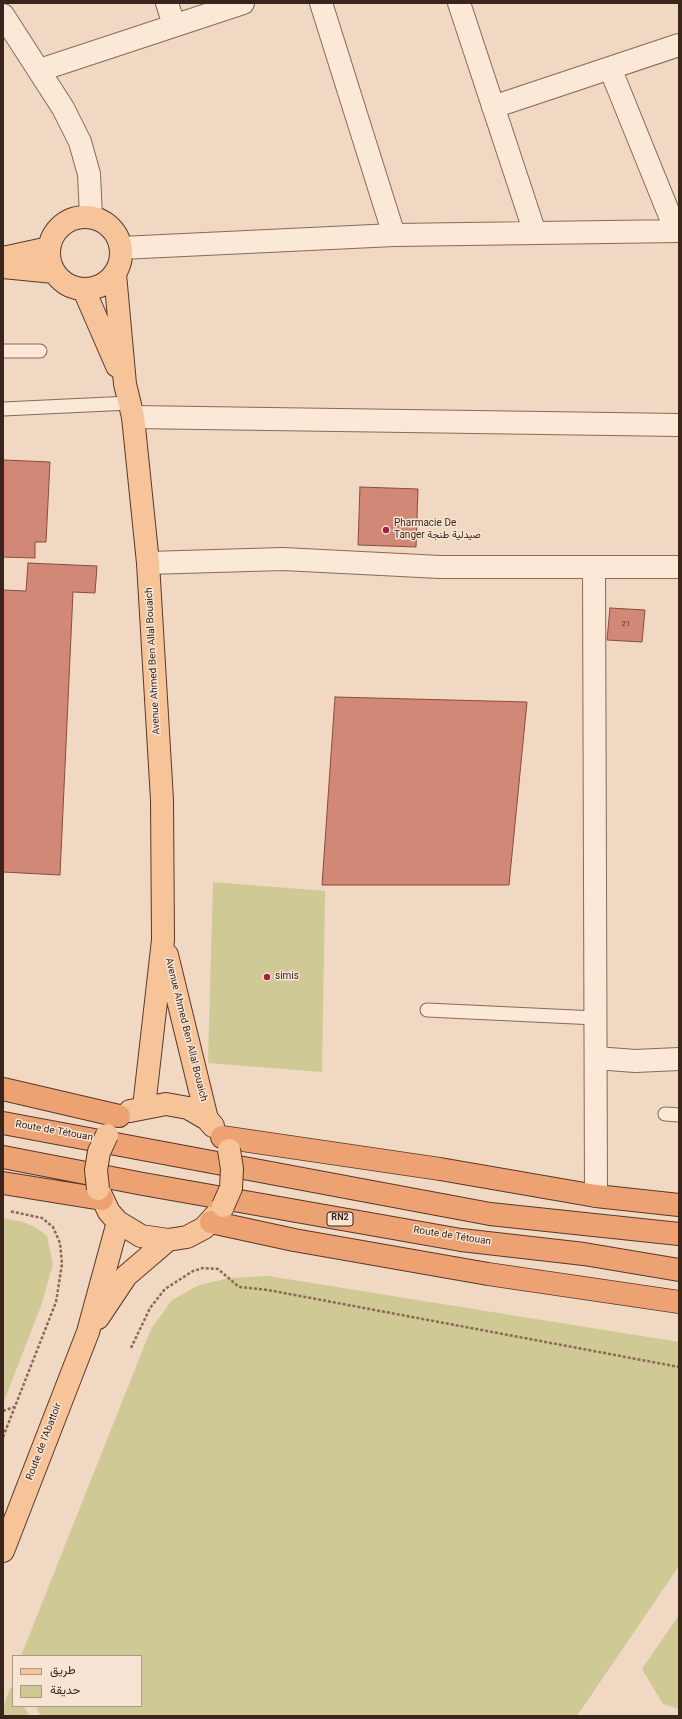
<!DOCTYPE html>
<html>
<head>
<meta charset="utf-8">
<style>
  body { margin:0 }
  #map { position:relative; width:682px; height:1719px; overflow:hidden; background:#f0d8c2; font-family:Georgia,Vazirmatn,serif }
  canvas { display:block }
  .frame { position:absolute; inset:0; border:4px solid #3a251d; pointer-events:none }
  .legend { position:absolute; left:12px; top:1655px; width:130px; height:52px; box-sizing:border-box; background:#f7e4d2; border:1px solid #ab988a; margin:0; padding:5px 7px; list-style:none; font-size:12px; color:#3a251d }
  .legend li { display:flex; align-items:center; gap:8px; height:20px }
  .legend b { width:20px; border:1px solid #ab988a }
</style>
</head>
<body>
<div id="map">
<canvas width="682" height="1719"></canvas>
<div class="frame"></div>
<ul class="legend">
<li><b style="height:5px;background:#f6c498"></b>طريق</li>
<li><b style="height:11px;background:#cfc995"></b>حديقة</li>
</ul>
</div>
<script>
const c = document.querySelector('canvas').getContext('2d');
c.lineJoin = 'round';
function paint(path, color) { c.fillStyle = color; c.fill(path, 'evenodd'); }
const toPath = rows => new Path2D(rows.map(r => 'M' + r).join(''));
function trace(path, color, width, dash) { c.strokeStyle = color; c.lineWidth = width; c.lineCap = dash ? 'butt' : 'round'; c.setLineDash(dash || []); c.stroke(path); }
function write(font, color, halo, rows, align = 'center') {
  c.font = font + ' Georgia,Vazirmatn,serif'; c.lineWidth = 3; c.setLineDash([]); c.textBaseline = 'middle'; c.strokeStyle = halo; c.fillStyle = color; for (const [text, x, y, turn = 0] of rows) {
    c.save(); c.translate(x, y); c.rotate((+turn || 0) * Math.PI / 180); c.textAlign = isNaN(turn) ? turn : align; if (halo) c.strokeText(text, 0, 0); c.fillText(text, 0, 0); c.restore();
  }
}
paint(toPath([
  [213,882,325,891,322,1072,208,1063],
  [3,1218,23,1222,37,1228,47,1236,53,1264,42,1303,3,1404],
  [268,1276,679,1342,679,1566,577,1716,41,1716,35,1706,141,1706,141,1656,21,1656,151,1329,172,1300,199,1285,230,1278],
  [679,1615,679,1709,663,1704,642,1669],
  [11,1686,13,1690,13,1706,24,1706,30,1716,3,1716,3,1707]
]), '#cfc995');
const building = toPath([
  [3,460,50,462,46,542,35,542,35,558,3,557,3,460],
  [360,487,418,489,416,547,358,545,360,487],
  [28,563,97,566,95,593,73,592,60,875,3,872,3,590,26,591,28,563],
  [610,608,645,610,642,642,607,640,610,608],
  [335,697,527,702,509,885,322,885,335,697]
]);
paint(building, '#d18876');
trace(building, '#8c4b3c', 1);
const service = toPath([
  [3,351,40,351],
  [3,409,130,403],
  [427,1010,596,1018],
  [665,1114,679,1115]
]);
const minor = toPath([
  [167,3,174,25],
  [321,3,394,235],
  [459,3,535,233],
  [3,15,63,108,80,142,89,174,91,217],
  [610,68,676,231],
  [40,70,243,3],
  [493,107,679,45],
  [121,248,394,235,679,231],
  [133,417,679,425],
  [148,563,283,559,440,567,679,567],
  [594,567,596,1196],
  [596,1058,635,1061,679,1059]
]);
const primary = toPath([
  '49 253a36 36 0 1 1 72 0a36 36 0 1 1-72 0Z',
  [3,258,49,248],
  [3,267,54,272],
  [115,274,125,384,133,417,148,563,162,800,163,940,144,1107],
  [84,290,117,366],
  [167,955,207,1119],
  [130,1111,166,1104,188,1108,207,1119,213,1126],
  [98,1189,109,1212,118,1222,141,1236,168,1240,187,1237,204,1228,223,1207],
  [98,1318,126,1276,168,1240],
  [3,1551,88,1332,118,1222]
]);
const trunk = toPath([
  [3,1089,119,1116],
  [3,1123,490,1214,679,1234],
  [222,1137,440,1169,596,1196,679,1205],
  [3,1157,143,1184,461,1240,584,1254,679,1270],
  [3,1183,102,1199],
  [211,1222,294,1240,488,1274,679,1302]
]);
trace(service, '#8b6858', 15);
trace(minor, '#8b6858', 24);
trace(primary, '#59382c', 24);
trace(trunk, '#59382c', 24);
trace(toPath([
  [131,1348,150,1308,165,1289,193,1271,203,1268,218,1269,239,1287,268,1290,679,1367],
  [3,1411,14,1407],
  [3,1437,56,1302,62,1264,60,1243,53,1227,42,1218,9,1211]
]), '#8b6858', 2.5, [3, 2]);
trace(service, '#fbe8d6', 13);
trace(minor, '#fbe8d6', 22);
trace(primary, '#f6c498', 22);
trace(trunk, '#eda273', 22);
const primaryBridge = toPath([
  [98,1189,96,1170,99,1152,107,1135],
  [223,1206,231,1188,232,1169,229,1150]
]);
trace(primaryBridge, '#59382c', 24, []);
trace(primaryBridge, '#f6c498', 22);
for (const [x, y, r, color] of [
  [386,530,4,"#9e2440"],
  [267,977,4,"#9e2440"]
]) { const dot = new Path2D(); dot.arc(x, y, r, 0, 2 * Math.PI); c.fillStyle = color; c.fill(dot); trace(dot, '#f7e4d2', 1.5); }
write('8px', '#603e33', null, [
  ["21",626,625]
]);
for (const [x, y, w] of [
  [340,1219,26]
]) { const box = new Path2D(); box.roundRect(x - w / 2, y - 7, w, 14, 3); c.fillStyle = '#f7e4d2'; c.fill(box); trace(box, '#3a251d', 1); }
write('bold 9px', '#3a251d', null, [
  ["RN2",340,1219]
]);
write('10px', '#3a251d', '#f7e4d2', [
  ["Pharmacie De",394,524],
  ["Tanger صيدلية طنجة",394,536],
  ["simis",275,977]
], 'left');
write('10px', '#3a251d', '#f7e4d2', [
  ["Avenue Ahmed Ben Allal Bouaich",154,661,-93],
  ["Avenue Ahmed Ben Allal Bouaich",185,1030,76],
  ["Route de Tétouan",54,1132,10],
  ["Route de Tétouan",452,1237,9],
  ["Route de l’Abattoir",45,1442,-69]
]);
</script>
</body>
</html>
